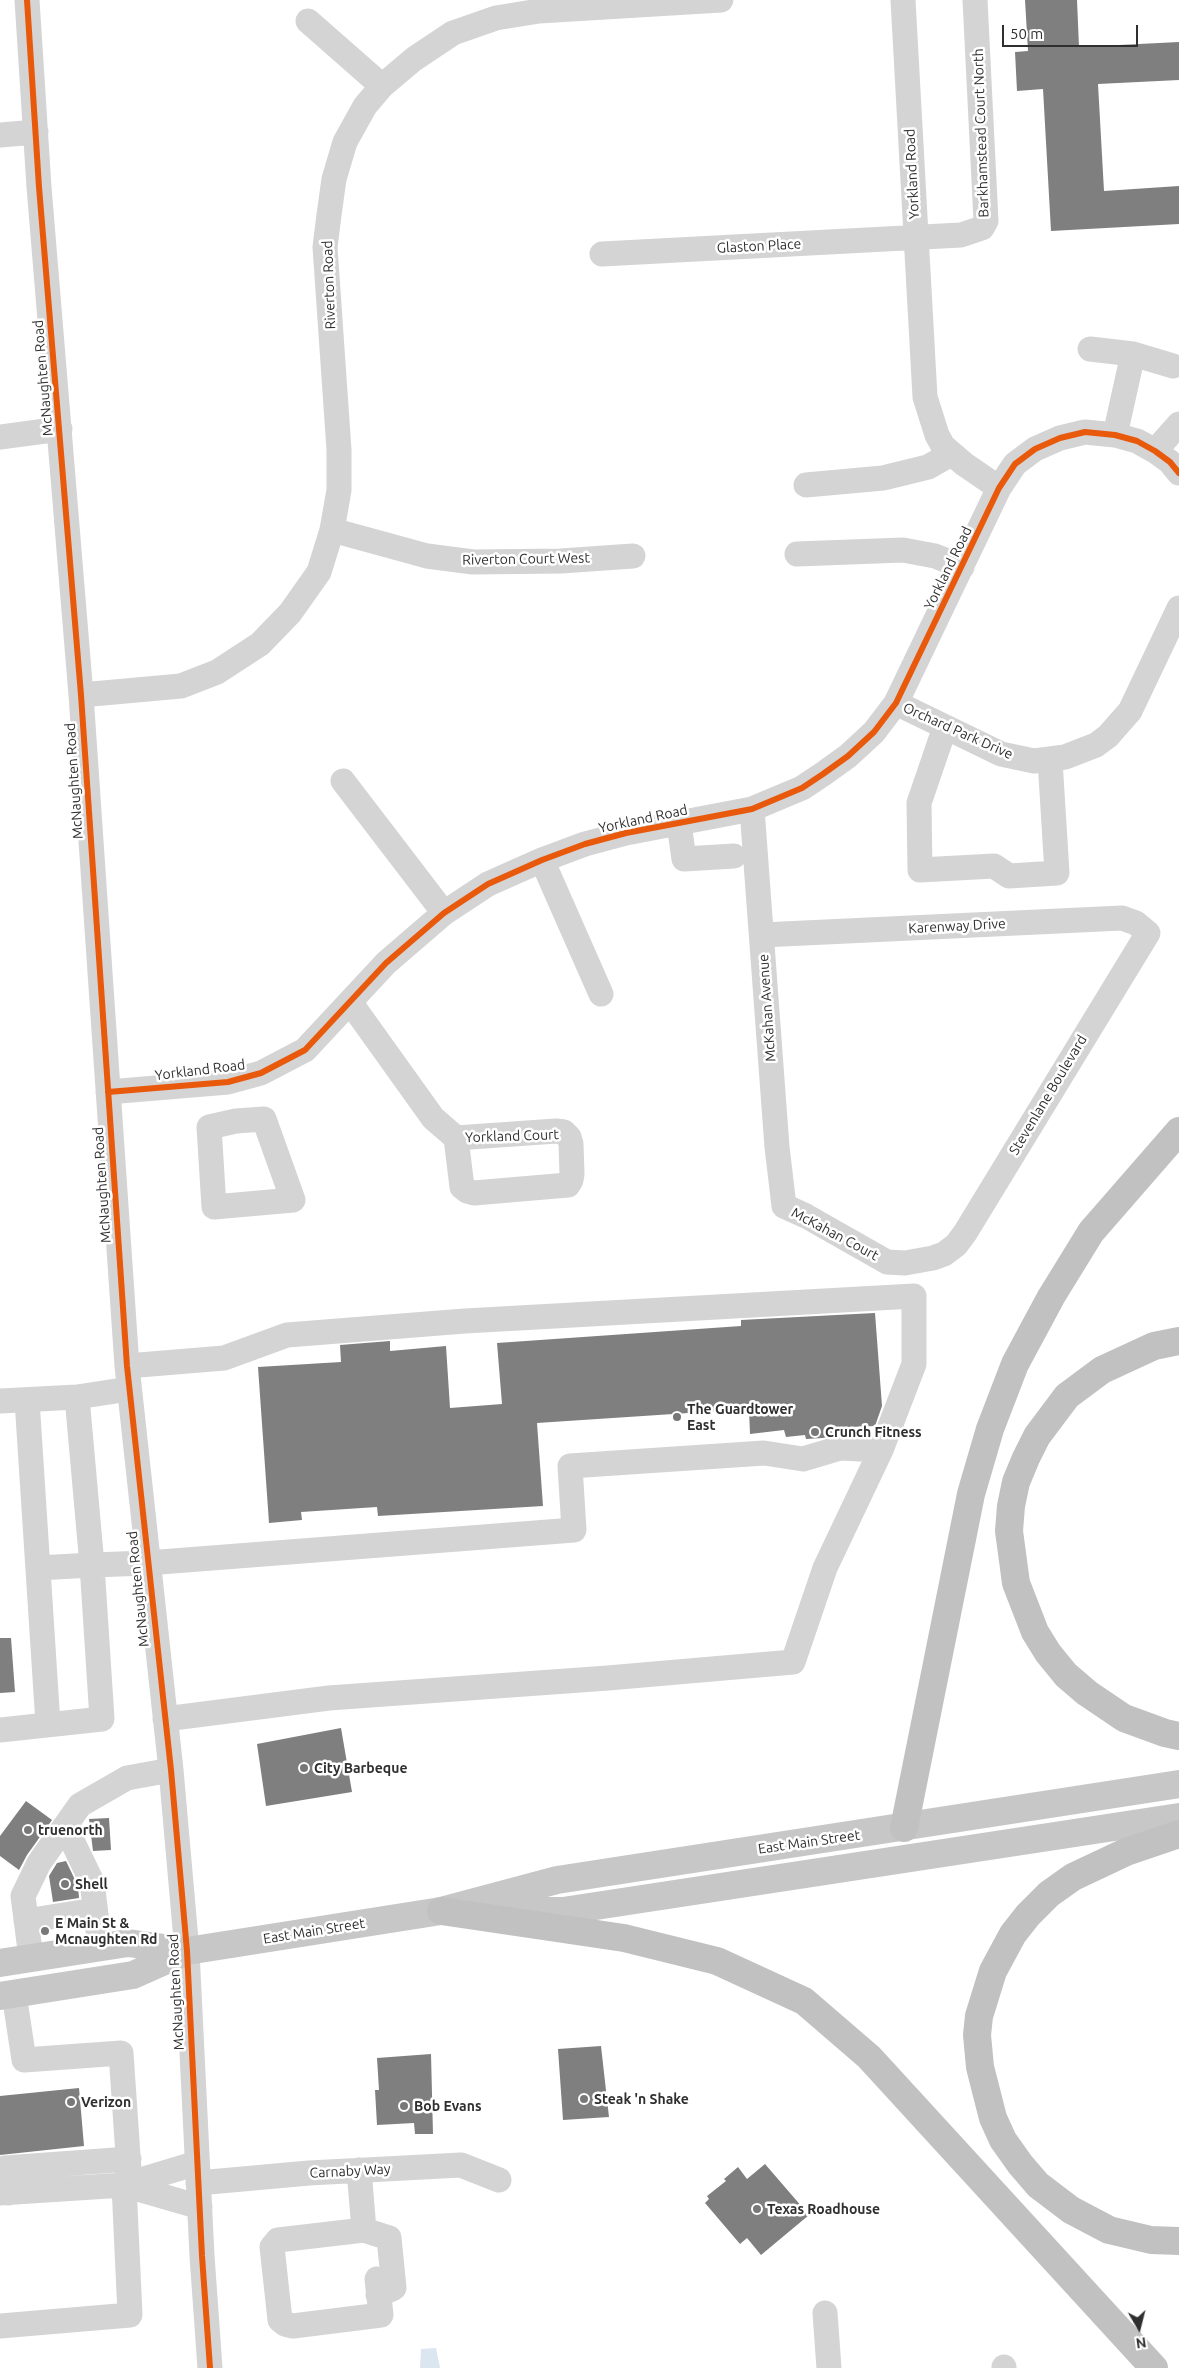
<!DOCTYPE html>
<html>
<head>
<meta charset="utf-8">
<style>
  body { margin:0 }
  #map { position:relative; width:1179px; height:2368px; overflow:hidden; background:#fff; font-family:Ubuntu,sans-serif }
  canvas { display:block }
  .north { position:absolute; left:1114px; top:2303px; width:50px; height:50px; -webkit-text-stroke:4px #fff; paint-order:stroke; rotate:172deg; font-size:14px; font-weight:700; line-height:20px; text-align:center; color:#2f2f2f }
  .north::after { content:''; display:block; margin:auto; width:18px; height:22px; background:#2f2f2f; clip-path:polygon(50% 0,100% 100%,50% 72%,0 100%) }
  .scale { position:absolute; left:1002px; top:25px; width:136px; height:22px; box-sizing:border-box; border:2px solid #2f2f2f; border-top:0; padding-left:6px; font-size:15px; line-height:18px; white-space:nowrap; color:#2f2f2f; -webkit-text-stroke:4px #fff; paint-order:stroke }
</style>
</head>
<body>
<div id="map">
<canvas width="1179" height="2368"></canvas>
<div class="north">N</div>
<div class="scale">50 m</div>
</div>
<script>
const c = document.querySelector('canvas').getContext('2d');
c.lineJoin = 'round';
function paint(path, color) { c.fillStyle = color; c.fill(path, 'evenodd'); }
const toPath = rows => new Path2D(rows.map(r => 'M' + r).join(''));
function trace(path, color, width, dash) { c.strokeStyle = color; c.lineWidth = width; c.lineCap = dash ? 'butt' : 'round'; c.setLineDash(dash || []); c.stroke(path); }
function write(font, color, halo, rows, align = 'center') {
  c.font = font + ' Ubuntu,sans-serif'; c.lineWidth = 5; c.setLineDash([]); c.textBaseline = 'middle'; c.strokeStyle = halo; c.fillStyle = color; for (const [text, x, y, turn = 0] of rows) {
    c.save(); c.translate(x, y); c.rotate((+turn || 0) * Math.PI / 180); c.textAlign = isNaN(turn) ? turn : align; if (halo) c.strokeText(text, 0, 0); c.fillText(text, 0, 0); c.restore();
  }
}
paint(toPath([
  [436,2348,440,2368,420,2368,421,2349]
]), '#dce6f0');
paint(toPath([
  [1025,0,1077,0,1079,47,1179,42,1179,80,1098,84,1104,191,1179,186,1179,224,1051,231,1043,89,1017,91,1015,52,1028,51],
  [875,1313,882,1406,875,1426,850,1427,850,1433,831,1433,832,1436,823,1438,806,1439,805,1435,786,1437,784,1430,750,1434,749,1409,537,1423,543,1506,378,1516,377,1507,301,1512,302,1520,269,1523,258,1367,341,1362,340,1345,390,1341,390,1351,446,1346,450,1408,502,1404,497,1343,741,1326,741,1320],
  [0,1638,11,1638,15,1692,0,1693],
  [341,1728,352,1792,266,1806,257,1744],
  [26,1801,52,1820,27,1855,19,1870,0,1856,0,1836],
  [109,1818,111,1850,93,1851,89,1819],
  [66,1861,78,1886,79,1898,53,1902,49,1876,57,1863],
  [601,2046,609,2117,563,2120,558,2049],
  [431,2054,433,2134,415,2134,414,2123,377,2125,375,2090,379,2090,377,2058],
  [79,2088,84,2146,0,2155,0,2096],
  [765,2164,809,2215,761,2255,747,2238,740,2244,705,2203,709,2199,707,2196,726,2181,724,2179,738,2167,747,2179]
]), '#7f7f7f');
trace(toPath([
  [27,0,39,187,81,695,127,1366,171,1770,187,1951,202,2256,210,2368],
  [903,0,925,397,937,435,943,446,964,464,999,488],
  [308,21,382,86],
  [0,135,36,132],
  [602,254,961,235,982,228,986,221,975,0],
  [1090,349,1133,354],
  [1115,435,1133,354,1173,366],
  [0,437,60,429],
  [1155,451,1179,424],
  [806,485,883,478,928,467,951,454],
  [332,530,427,556,473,562,561,561,633,556],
  [797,554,903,550,935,556,962,567],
  [81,695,181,686,217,672,260,644,290,613,319,572,332,530,339,490,339,450,325,247,329,215,334,179,345,142,365,106,382,86,414,59,453,33,496,18,539,11,721,0],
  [896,703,1001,754,1034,761,1065,757,1096,745,1108,736,1130,711,1179,608],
  [945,727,919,803,920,870,994,866,1009,876,1057,873,1050,760],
  [343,781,444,913],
  [752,809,777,1147,784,1206,806,1216,887,1262,905,1263,933,1258,944,1254,956,1245,965,1233,1148,933,1136,923,1122,918,762,935],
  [679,824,684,859,734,856],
  [542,860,601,994],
  [350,1002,433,1118,456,1138],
  [108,1092,228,1082,261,1073,305,1050,386,963,444,913,488,884,542,860,585,844,626,833,752,809,802,788,823,774,848,756,874,732,896,703,999,488,1015,464,1035,449,1060,438,1085,432,1115,435,1137,441,1155,451,1170,462,1179,473],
  [264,1119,293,1200,214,1207,209,1127,236,1121,264,1119],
  [556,1131,564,1132,569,1137,571,1144,572,1174,571,1180,568,1185,474,1193,467,1191,462,1187,456,1138,556,1131],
  [127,1366,224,1358,287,1335,465,1321,914,1296,914,1364,881,1450,825,1568,793,1662,608,1678,329,1698,165,1719],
  [77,1397,92,1565,147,1563,574,1530,570,1466,764,1453,803,1459,840,1448,881,1450],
  [27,1400,48,1724],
  [0,1401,77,1397,129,1389],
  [0,1730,102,1719,92,1565,38,1568],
  [65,1826,92,1882,100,1947],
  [26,1921,95,1910],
  [31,1958,23,1896,39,1863,80,1805,127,1778,171,1770],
  [197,2163,124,2185,200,2207],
  [359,2170,364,2230,278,2240,272,2247,280,2320,285,2324,293,2326,381,2315,377,2279],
  [198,2183,309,2173,461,2165,499,2180],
  [0,2193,124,2185],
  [8,2193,5,2168,129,2159],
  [364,2230,389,2238,394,2288,378,2295],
  [825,2313,829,2368],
  [0,2326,130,2315,124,2185,129,2170,121,2053,24,2060,14,1994],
  [1004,2367,1004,2368]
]), '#d4d4d4', 25);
trace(toPath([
  [500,1911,563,1911,1179,1817],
  [0,1963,128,1943,187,1951],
  [0,1996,133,1975,187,1951,441,1911,557,1880,1179,1784]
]), '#c7c7c7', 28);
trace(toPath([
  [1179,1341,1154,1346,1102,1370,1067,1396,1037,1436,1026,1458,1016,1482,1011,1506,1009,1531,1016,1583,1035,1632,1048,1653,1066,1675,1087,1693,1124,1718,1165,1733,1179,1736],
  [904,1828,971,1494,990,1429,1015,1364,1051,1297,1091,1232,1179,1131],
  [1179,1834,1126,1852,1073,1877,1049,1894,1028,1915,1013,1934,993,1971,979,2016,977,2035,980,2067,993,2118,1003,2140,1020,2164,1038,2185,1071,2210,1109,2230,1151,2240,1179,2241],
  [441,1911,624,1938,717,1961,804,2001,869,2057,1154,2368]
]), '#c1c1c1', 28);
trace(toPath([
  [27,0,39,187,81,695,127,1366,171,1770,187,1951,202,2256,210,2368],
  [108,1092,228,1082,261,1073,305,1050,386,963,444,913,488,884,542,860,585,844,626,833,752,809,802,788,823,774,848,756,874,732,896,703,999,488,1015,464,1035,449,1060,438,1085,432,1115,435,1137,441,1155,451,1170,462,1179,473]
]), '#e8590c', 6);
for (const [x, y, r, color] of [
  [677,1417,5,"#787878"],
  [815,1432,5,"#787878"],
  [304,1768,5,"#787878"],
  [28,1830,5,"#787878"],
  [65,1884,5,"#787878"],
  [45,1931,5,"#787878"],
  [584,2099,5,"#787878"],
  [71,2102,5,"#787878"],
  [404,2106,5,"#787878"],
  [757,2209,5,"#787878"]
]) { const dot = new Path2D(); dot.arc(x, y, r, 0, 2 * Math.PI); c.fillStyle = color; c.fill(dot); trace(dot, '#fff', 2); }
write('14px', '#2f2f2f', '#fff', [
  ["Barkhamstead Court North",981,133,-92],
  ["Yorkland Road",912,174,-93],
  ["Glaston Place",759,246,-3],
  ["Riverton Road",329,285,-92],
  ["McNaughten Road",43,378,-95],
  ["Riverton Court West",526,559,-1],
  ["Yorkland Road",948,568,-64],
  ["Orchard Park Drive",958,731,24],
  ["McNaughten Road",74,781,-94],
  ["Yorkland Road",643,819,-12],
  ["Karenway Drive",957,926,-3],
  ["McKahan Avenue",767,1008,-94],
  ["Yorkland Road",200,1070,-7],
  ["Stevenlane Boulevard",1048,1095,-59],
  ["Yorkland Court",512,1136,-2],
  ["McNaughten Road",102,1185,-94],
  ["McKahan Court",835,1234,28],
  ["McNaughten Road",138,1589,-96],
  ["East Main Street",809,1842,-8],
  ["East Main Street",314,1931,-9],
  ["McNaughten Road",176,1992,-93],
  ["Carnaby Way",350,2171,-3]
]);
write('bold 14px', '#2f2f2f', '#fff', [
  ["The Guardtower",687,1409],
  ["East",687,1425],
  ["Crunch Fitness",825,1432],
  ["City Barbeque",314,1768],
  ["truenorth",38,1830],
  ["Shell",75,1884],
  ["E Main St &",55,1923],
  ["Mcnaughten Rd",55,1939],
  ["Steak 'n Shake",594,2099],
  ["Verizon",81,2102],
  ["Bob Evans",414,2106],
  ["Texas Roadhouse",767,2209]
], 'left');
</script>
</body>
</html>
